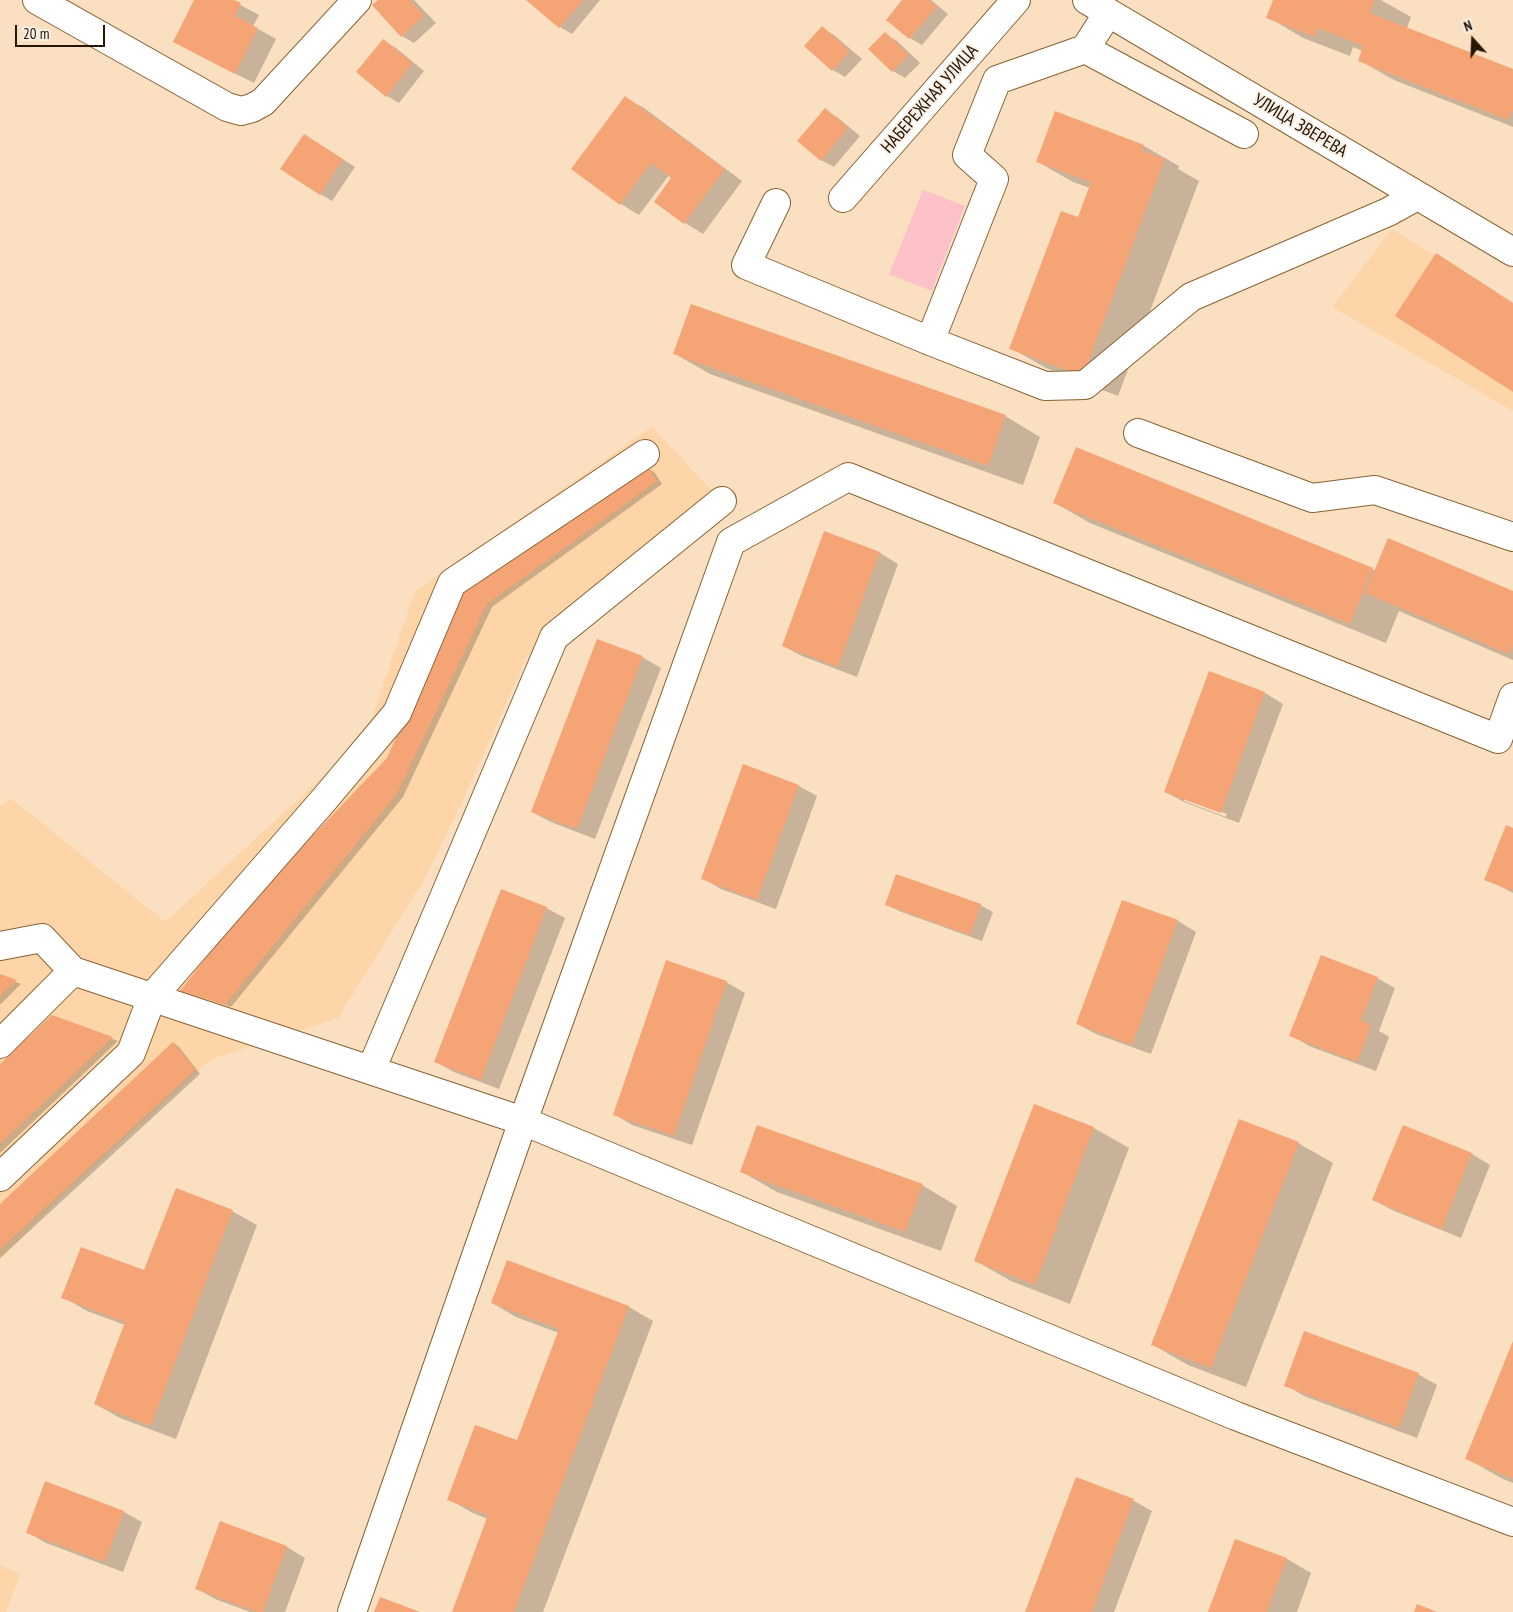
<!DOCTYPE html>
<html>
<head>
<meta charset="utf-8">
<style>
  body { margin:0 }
  #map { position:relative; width:1513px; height:1612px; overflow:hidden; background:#fadfc1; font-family:"PT Sans Narrow",sans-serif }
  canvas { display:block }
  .north { position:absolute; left:1448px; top:15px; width:50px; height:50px; -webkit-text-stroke:4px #f9efe6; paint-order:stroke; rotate:340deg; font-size:14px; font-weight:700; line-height:20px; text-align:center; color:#251503 }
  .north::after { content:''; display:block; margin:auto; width:18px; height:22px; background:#251503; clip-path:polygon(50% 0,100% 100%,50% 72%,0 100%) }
  .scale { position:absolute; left:15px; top:25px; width:90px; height:22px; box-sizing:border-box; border:2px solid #251503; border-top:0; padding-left:6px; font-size:15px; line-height:18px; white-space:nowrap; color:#251503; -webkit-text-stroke:4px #f9efe6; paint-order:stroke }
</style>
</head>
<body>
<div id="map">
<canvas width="1513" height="1612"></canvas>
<div class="north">N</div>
<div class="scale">20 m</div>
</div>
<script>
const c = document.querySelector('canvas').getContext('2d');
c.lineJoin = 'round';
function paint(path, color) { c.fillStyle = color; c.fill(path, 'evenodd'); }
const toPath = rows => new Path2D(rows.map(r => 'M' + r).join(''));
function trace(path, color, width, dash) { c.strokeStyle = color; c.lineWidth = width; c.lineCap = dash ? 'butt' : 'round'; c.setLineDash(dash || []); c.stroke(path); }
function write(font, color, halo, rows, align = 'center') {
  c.font = font + ' "PT Sans Narrow",sans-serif'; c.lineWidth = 4; c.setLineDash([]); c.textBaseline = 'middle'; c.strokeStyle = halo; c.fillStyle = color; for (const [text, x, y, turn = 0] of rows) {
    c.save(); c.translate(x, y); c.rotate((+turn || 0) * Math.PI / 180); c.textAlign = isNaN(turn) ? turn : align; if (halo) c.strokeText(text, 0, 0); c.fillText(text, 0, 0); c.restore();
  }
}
paint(toPath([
  [1392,229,1513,304,1513,411,1332,307],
  [652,427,722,501,527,657,462,802,425,878,338,1018,212,1059,54,1204,0,1260,0,806,11,798,165,922,365,738,415,591],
  [0,1565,20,1574,6,1612,0,1612]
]), '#fed5a8');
paint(toPath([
  [923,190,965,206,932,291,889,274]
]), '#fdc1c9');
paint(toPath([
  [196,0,231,0,259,15,253,26,276,39,254,83,193,52],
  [380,0,414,0,436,23,414,43,402,36],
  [528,0,600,0,572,34,560,27],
  [904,0,931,0,948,14,922,45,910,38,887,20],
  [1275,0,1381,0,1411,17,1407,28,1513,70,1513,127,1394,80,1359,60,1363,51,1353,47,1350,56,1303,38,1268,17],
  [822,28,834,35,862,59,845,77,833,70,806,46],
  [885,34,897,41,920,63,905,78,893,71],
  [384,41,396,48,424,71,399,103,387,96],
  [625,98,644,108,742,181,703,234,685,223,656,202,673,178,669,175,639,215,621,204,573,168],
  [825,110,837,117,860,136,834,167,821,160],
  [1056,113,1144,146,1179,166,1178,169,1199,181,1118,396,1046,368,1011,348,1079,219,1090,188,1073,182,1038,162],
  [316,142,355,167,332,201,320,194],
  [1437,255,1513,303,1513,391],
  [675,354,1005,416,1040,437,1023,485,710,374],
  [1077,449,1376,571,1513,593,1513,660,1399,611,1386,643,1090,523,1055,503],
  [649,469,655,473,662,484,492,607,403,797,231,1007,182,990,388,758,462,593],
  [825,533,880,553,898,564,857,677,802,656,783,646],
  [598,640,642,657,661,668,595,839,551,822,532,812],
  [1210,673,1265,693,1283,704,1239,823,1184,802,1166,792],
  [1184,798,1227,814,1226,817,1184,801],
  [744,766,799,786,817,796,776,909,721,889,702,878],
  [1513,829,1513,893,1486,879],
  [1123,901,1178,921,1196,932,1151,1054,1096,1034,1078,1024],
  [887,904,980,905,993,912,982,941,899,911],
  [546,908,565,918,499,1089,454,1072,436,1062],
  [0,976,21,984,0,1005],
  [1377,978,1395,988,1379,1031,1389,1037,1376,1071,1309,1046,1291,1035],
  [726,982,745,993,692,1145,632,1125,614,1114],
  [52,1016,118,1041,0,1153,0,1065],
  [174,1043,179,1047,200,1074,0,1258,0,1206],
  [1034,1106,1094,1128,1129,1148,1070,1304,1011,1281,976,1261],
  [1403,1127,1472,1154,1490,1165,1461,1238,1392,1210,1374,1200],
  [1298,1143,1333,1163,1246,1387,1188,1365,1153,1345],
  [742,1172,922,1185,957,1206,941,1251,777,1192],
  [232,1211,257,1225,176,1439,120,1418,95,1404,125,1325,87,1311,63,1297,145,1272],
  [507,1262,629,1307,653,1321,543,1612,453,1612,488,1519,473,1513,448,1499,517,1442,559,1333,516,1317,492,1303],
  [1513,1344,1513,1483,1501,1478,1466,1458],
  [1418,1374,1437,1385,1417,1438,1304,1396,1286,1385],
  [1077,1479,1134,1501,1152,1511,1114,1612,1026,1612],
  [124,1512,142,1522,123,1572,46,1543,27,1532],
  [221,1523,287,1547,305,1558,285,1612,250,1612,215,1599,196,1588],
  [1236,1540,1287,1559,1311,1573,1297,1612,1209,1612]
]), '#0003');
paint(toPath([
  [194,0,234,0,241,3,235,16,258,28,235,74,173,42],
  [378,0,410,0,424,16,401,37,372,5],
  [526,0,583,0,559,28],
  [902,0,929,0,937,7,909,39,886,20],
  [1273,0,1375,0,1370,13,1513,69,1513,109,1508,120,1358,61,1363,46,1318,28,1315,37,1266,18],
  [822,26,850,51,832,71,804,46],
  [885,32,909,55,892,72,868,49],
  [383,39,413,63,386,97,356,72],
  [625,96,725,169,684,224,654,202,671,178,651,163,620,205,571,169],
  [825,108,848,128,821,161,797,141],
  [1055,111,1144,145,1142,151,1165,159,1083,376,1009,349,1061,211,1078,217,1091,182,1036,162],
  [304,134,343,159,320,195,280,169],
  [1436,253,1513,303,1513,392,1395,316],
  [691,304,1006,415,988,466,673,354],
  [1076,447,1373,568,1350,624,1053,503],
  [649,468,657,481,487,604,397,794,225,1005,180,991,251,900,387,758,461,592],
  [824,531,880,552,838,667,782,646],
  [1388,538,1513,591,1513,646,1509,654,1365,593],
  [597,639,643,656,577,829,531,812],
  [1209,671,1265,692,1221,813,1164,792],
  [743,764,799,785,757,900,701,879],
  [1506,825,1513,828,1513,891,1484,880],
  [896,874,981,904,970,935,885,905],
  [501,889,547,907,481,1080,434,1062],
  [1122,900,1178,920,1132,1045,1076,1024],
  [1321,955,1378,977,1361,1020,1371,1025,1357,1062,1289,1036],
  [666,960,727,981,674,1136,613,1115],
  [0,974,17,980,0,996],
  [52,1015,113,1037,0,1144,0,1064],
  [173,1042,195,1070,0,1249,0,1204],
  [1034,1104,1094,1127,1035,1285,974,1261],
  [1239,1119,1299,1142,1211,1368,1151,1345],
  [757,1125,923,1184,905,1232,740,1172],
  [1403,1125,1472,1153,1442,1229,1372,1200],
  [176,1188,233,1210,151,1426,94,1404,125,1322,61,1298,81,1247,144,1270],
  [507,1260,629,1306,514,1612,452,1612,488,1515,447,1500,475,1425,517,1440,559,1329,491,1303],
  [1304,1331,1419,1373,1399,1428,1284,1386],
  [1513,1341,1513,1479,1465,1459],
  [1076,1477,1134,1499,1092,1612,1025,1612],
  [45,1481,124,1511,105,1562,26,1533],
  [220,1521,287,1546,263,1612,257,1612,195,1589],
  [1235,1539,1287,1558,1267,1612,1208,1612],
  [380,1597,420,1612,374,1612],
  [1417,1604,1437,1612,1414,1612]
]), '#f5a476');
const minor = toPath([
  [37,0,227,107,241,111,252,108,263,102,357,0],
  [1087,0,1513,252],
  [1085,49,1244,134],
  [843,198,1016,0],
  [776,203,746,265,930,341,1045,386,1085,385,1191,297,1388,212,1417,196],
  [930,341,994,179,967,155,997,80,1085,49,1108,13],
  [1138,433,1312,498,1375,490,1513,537],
  [0,946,42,938,73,971],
  [0,1044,73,971,523,1121,1236,1416,1513,1522],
  [371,1070,554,637,722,501],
  [0,1177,131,1053,152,997,322,802,397,713,452,583,645,454],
  [352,1612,523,1121,731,542,848,477,1498,739,1513,697]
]);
trace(minor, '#8a6232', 30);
trace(minor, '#fff', 28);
write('18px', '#251503', '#f9efe6', [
  ["НАБЕРЕЖНАЯ УЛИЦА",930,99,-49],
  ["УЛИЦА ЗВЕРЕВА",1300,126,31]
]);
</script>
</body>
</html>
